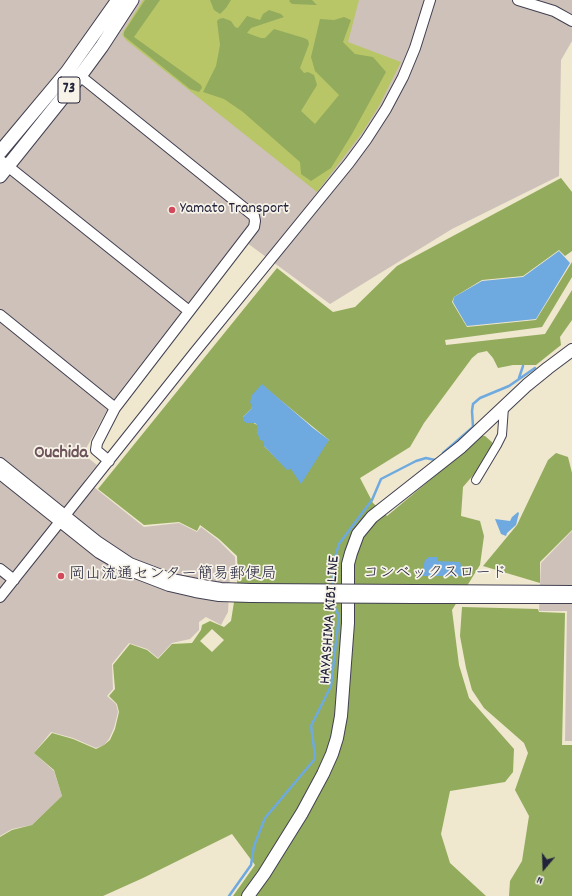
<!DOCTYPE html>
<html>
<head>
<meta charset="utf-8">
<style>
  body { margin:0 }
  #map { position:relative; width:572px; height:896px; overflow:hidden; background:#efe7ce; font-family:Dekko,sans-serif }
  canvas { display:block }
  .north { position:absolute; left:524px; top:848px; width:40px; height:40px; -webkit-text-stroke:3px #f7f3e8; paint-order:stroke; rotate:199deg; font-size:11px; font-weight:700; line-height:16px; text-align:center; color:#22223b }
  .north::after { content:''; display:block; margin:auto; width:14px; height:18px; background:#22223b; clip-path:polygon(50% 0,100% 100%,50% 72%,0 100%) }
</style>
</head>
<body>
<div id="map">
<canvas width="572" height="896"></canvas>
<div class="north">N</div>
</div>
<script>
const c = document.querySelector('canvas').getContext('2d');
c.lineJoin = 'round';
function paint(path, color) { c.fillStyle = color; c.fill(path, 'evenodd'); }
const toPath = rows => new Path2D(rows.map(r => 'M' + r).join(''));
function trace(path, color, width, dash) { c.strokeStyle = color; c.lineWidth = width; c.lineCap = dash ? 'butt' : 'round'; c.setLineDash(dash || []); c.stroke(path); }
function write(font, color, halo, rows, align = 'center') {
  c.font = font + ' Dekko,"Klee One",sans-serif'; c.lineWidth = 3.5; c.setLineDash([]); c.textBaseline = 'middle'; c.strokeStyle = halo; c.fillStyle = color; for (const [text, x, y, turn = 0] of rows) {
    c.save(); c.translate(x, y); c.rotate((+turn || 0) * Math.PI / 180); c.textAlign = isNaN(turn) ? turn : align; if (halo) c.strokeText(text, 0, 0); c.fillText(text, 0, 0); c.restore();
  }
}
paint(toPath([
  [0,0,572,0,572,41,561,60,559,176,452,229,330,304,239,237,117,395,106,412,83,454,97,465,85,480,144,527,179,523,197,532,201,527,218,540,235,557,236,574,230,574,228,612,221,625,206,617,199,622,199,630,190,639,172,643,158,658,147,649,129,643,112,664,113,689,107,696,116,704,118,712,114,728,109,739,104,745,96,748,73,738,51,732,34,753,54,771,62,796,32,825,12,829,0,836],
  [572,531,572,741,565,741,567,611,539,611,541,563]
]), '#cec1ba');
paint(toPath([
  [143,0,359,0,348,42,401,62,379,106,362,133,317,192,126,40,122,35,123,32]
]), '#b9c668');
paint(toPath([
  [145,0,160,0,134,37,201,85,202,88,199,92,190,89,124,36,124,32],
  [210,0,231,0,226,8,220,14,214,10],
  [290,0,312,0,317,5,292,4,289,1],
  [269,10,281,14,284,17,251,28,247,33,261,38,265,38,274,29,304,38,308,40,309,44,300,68,304,73,308,72,314,75,317,85,301,111,315,124,339,95,315,71,311,57,320,19,334,20,344,17,351,20,343,42,355,54,373,57,386,72,352,134,331,168,311,181,301,174,300,162,243,112,224,99,203,92,216,66,220,45,217,21,219,19,223,18,231,21,235,27,238,28,247,16,260,20,263,14],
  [561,178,572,192,572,251,565,256,559,250,523,276,482,280,454,297,452,302,467,327,536,320,572,262,572,277,542,327,445,340,446,345,545,334,572,290,572,320,560,337,561,345,536,365,513,365,498,368,493,358,487,351,478,353,472,358,424,423,410,447,360,478,373,503,387,516,473,444,481,436,485,436,493,443,493,446,481,466,463,487,461,516,480,521,484,536,480,565,452,610,459,665,469,698,514,749,513,772,505,782,450,791,441,834,450,863,486,896,233,896,255,865,232,834,143,878,103,896,0,896,0,837,12,830,32,825,62,796,54,770,34,753,52,733,73,739,96,749,104,745,110,740,115,729,119,712,117,704,109,696,115,689,113,665,130,644,147,650,158,659,172,644,192,643,201,630,202,625,210,621,224,627,231,621,238,577,237,556,219,539,200,525,197,531,179,522,144,525,98,489,277,268,333,312,355,307,397,266],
  [262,385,329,440,287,469,264,446,264,441,257,432,257,425,243,417,251,409],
  [212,629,224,640,212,652,200,641],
  [556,453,568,457,572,473,572,530,540,562,540,583,483,566,517,525,548,460],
  [462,607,538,609,539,612,565,613,562,745,572,745,572,896,509,896,510,881,522,861,529,816,515,790,528,753,524,743,484,708,472,690,466,668,460,636]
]), '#92ab5c');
paint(toPath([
  [559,251,570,263,536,319,467,326,453,302,454,297,482,281,523,277],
  [262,384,313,428,329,440,301,484,291,469,287,470,264,446,264,441,260,440,257,432,257,425,255,423,246,423,243,420,243,417,251,409,252,406,250,402,252,395],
  [518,512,519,513,516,525,507,533,506,536,501,534,495,519,510,521,512,517],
  [429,557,437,557,437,561,460,562,464,576,421,576,425,560]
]), '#6eaae0');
trace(toPath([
  [519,378,523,366],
  [443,453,473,427,472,411,473,404,480,398,509,386,535,368],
  [333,587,332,579,333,564,339,544,372,500,381,479,416,461,426,458,435,460,437,459],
  [229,896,251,865,254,846,265,818,314,760,315,755,311,726,331,686,339,616,335,608,334,600]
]), '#6eaae0', 2.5);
const minor = toPath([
  [476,480,497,445,502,435,504,407]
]);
const tertiary = toPath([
  [518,0,554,11,572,21],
  [80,76,254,216,255,221,254,227,115,408,97,443,96,450,109,461],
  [0,160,189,311],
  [0,315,115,408],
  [0,463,97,541,130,563,172,579,197,584,221,588,251,589],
  [0,474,99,553,130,571,169,586,195,592,219,596,251,597],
  [0,569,14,580],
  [415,590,572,591],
  [0,597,195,352,349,163,366,140,386,109,403,77,415,48,430,0],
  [415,598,572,598]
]);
const secondary = toPath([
  [248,896,264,874,302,813,323,774,332,754,337,738,341,716,348,623,348,564,351,553,358,534,372,517,461,447,527,385,548,368,572,350]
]);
const primary = toPath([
  [0,152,67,72,118,0],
  [0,176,80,76,102,46,132,0]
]);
trace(minor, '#414051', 10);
trace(tertiary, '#414051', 12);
trace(secondary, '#414051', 14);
trace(primary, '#414051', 15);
trace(minor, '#fff', 8);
trace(tertiary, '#fff', 10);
trace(secondary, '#fff', 12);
trace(primary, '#fff', 13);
const tertiaryBridge = toPath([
  [251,589,415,590],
  [251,597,415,598]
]);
trace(tertiaryBridge, '#414051', 12, []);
trace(tertiaryBridge, '#fff', 10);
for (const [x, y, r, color] of [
  [172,210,4,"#d1495b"],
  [61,576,4,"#d1495b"]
]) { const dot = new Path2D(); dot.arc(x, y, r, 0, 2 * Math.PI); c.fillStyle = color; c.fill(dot); trace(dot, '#f7f3e8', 1.5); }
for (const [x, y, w] of [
  [69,90,22]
]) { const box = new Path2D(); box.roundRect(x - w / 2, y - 13, w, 26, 3); c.fillStyle = '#f7f3e8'; c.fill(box); trace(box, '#22223b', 1); }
write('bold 15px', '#22223b', null, [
  ["73",69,90]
]);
write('16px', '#22223b', '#f7f3e8', [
  ["Yamato Transport",180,210],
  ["岡山流通センター簡易郵便局",69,576]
], 'left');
write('16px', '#22223b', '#f7f3e8', [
  ["コンベックスロード",435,575],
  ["HAYASHIMA KIBI LINE",331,620,-86]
]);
write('bold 18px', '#6d535a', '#f7f3e8', [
  ["Ouchida",61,455]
]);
</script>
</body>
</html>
